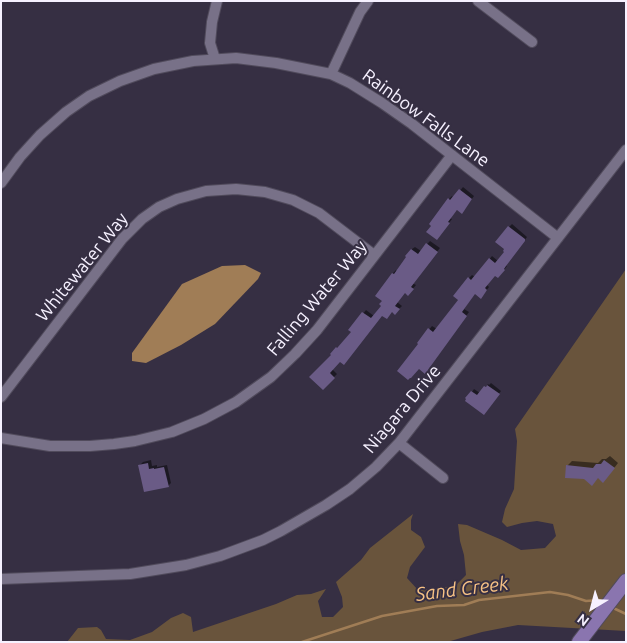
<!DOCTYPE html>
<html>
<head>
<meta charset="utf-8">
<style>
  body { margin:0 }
  #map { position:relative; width:627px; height:643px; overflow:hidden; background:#362f43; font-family:Ubuntu,sans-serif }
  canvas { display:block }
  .frame { position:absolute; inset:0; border:2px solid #f6f1ff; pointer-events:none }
  .north { position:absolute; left:567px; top:583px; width:50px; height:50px; -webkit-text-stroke:4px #362f43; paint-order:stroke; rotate:217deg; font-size:14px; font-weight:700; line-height:20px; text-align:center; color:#f6f1ff }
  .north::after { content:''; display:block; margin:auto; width:18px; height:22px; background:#f6f1ff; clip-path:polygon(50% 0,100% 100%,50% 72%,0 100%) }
</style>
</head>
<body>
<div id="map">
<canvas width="627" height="643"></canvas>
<div class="frame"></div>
<div class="north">N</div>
</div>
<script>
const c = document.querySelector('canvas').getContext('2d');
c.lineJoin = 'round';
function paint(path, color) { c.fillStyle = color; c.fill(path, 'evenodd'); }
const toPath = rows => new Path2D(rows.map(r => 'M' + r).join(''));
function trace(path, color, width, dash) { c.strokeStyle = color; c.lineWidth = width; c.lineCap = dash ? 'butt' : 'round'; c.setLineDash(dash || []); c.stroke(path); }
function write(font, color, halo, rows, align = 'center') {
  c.font = font + ' Ubuntu,sans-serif'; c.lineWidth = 4; c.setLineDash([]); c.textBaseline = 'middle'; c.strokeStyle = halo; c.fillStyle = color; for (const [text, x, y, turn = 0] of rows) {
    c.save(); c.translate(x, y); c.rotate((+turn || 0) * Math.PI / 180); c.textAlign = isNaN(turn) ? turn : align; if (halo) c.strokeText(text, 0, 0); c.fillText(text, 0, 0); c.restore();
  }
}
paint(toPath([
  [626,269,626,631,518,625,482,632,447,642,67,642,78,628,97,627,101,630,106,639,130,640,152,632,171,618,183,613,191,617,193,632,276,604,297,595,311,594,326,589,318,601,322,617,333,617,343,607,342,597,336,582,361,560,370,548,413,514,411,520,411,530,421,537,425,547,410,567,407,578,418,590,455,586,466,575,464,555,460,541,458,524,467,525,502,540,521,550,545,548,556,536,553,524,537,521,522,523,507,527,502,522,505,509,514,489,517,441,515,429]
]), '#69543c');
paint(toPath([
  [245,265,261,273,258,279,215,324,181,345,146,363,132,361,132,353,182,284,222,266]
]), '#a07d56');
paint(toPath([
  [463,187,474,196,465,209,458,209,450,218,452,219,440,235,449,199,452,196,454,198],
  [512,224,527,237,508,262,506,266,507,266,501,274,495,275,487,285,489,287,483,295,475,293,464,309,469,312,428,369,419,367,418,343,432,326,437,329,459,299,469,278,472,275,475,277,492,256,498,261,506,252,509,227],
  [430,241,440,248,412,283,416,285,411,291,405,292,397,302,402,306,398,310,383,314,332,369,337,374,323,388,333,354,337,348,352,332,350,330,366,310,374,316,382,306,383,301,377,296,393,273,396,270,397,271,412,249,415,247,421,251],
  [491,383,501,391,487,410,472,392,474,389,480,393,488,384,489,385],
  [610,456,618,463,608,476,598,477,567,466,572,461,598,463,602,459,606,459],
  [151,460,152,466,157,465,157,467,167,465,171,483,168,486,140,465,143,462]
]), '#0007');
trace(toPath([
  [611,607,626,614],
  [302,642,382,616,437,606,464,605,479,600,550,592,568,595,586,601,599,600,604,603]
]), '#a07d56', 2.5);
paint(toPath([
  [459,189,472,199,462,214,457,210,448,222,450,223,437,240,426,232,431,226,429,224,448,198,450,200],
  [508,226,525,239,525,241,506,266,504,269,505,270,498,278,495,276,485,288,487,290,481,299,475,294,462,312,467,316,425,374,419,369,411,378,410,378,408,380,397,371,418,344,417,343,428,328,433,332,458,300,453,296,468,277,471,280,489,258,495,263,504,252,503,251,504,249,495,242],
  [426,243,438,252,411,287,414,289,408,296,405,293,395,306,400,309,395,315,392,312,387,319,382,316,344,365,340,362,330,373,335,378,323,390,309,377,331,355,330,354,336,347,337,348,351,332,348,330,362,312,371,318,381,306,379,304,382,301,375,296,392,273,394,274,406,257,405,256,411,249,418,254],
  [487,385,500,394,484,415,465,401,466,399,465,398,471,391,477,395,484,386,486,387],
  [604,460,615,468,603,483,598,478,592,486,584,479,565,478,566,465,593,468,596,464,601,464],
  [148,463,149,469,154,468,154,469,164,467,169,487,144,492,138,465]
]), '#6a5b86');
const minor = toPath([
  [478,1,532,42],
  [215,59,210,43,212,22,217,1],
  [331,74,360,12,368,1],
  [1,183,20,157,40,135,66,112,89,96,120,81,154,69,193,61,236,58,276,63,331,74,350,83,382,103,412,124,558,238],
  [1,397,122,239,142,219,159,207,177,199,206,191,236,189,265,192,293,200,319,213,374,255],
  [1,438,50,446,90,446,114,444,135,441,172,432,204,419,236,402,271,377,295,354,317,330,452,155],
  [399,443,443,478],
  [1,579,130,574,186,565,220,556,263,540,281,531,326,505,350,489,376,467,399,443,626,150]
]);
const major = toPath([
  [579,642,626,581]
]);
trace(minor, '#514b5c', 12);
trace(major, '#514b5c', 16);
trace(minor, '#787188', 10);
trace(major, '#8a75af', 14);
write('18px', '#f6f1ff', '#362f43', [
  ["Rainbow Falls Lane",426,118,36],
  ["Whitewater Way",82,267,-51],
  ["Falling Water Way",317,298,-50],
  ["Niagara Drive",402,409,-50]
]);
write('italic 19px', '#f7c285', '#362f43', [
  ["Sand Creek",462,589,-7]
]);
</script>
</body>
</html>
